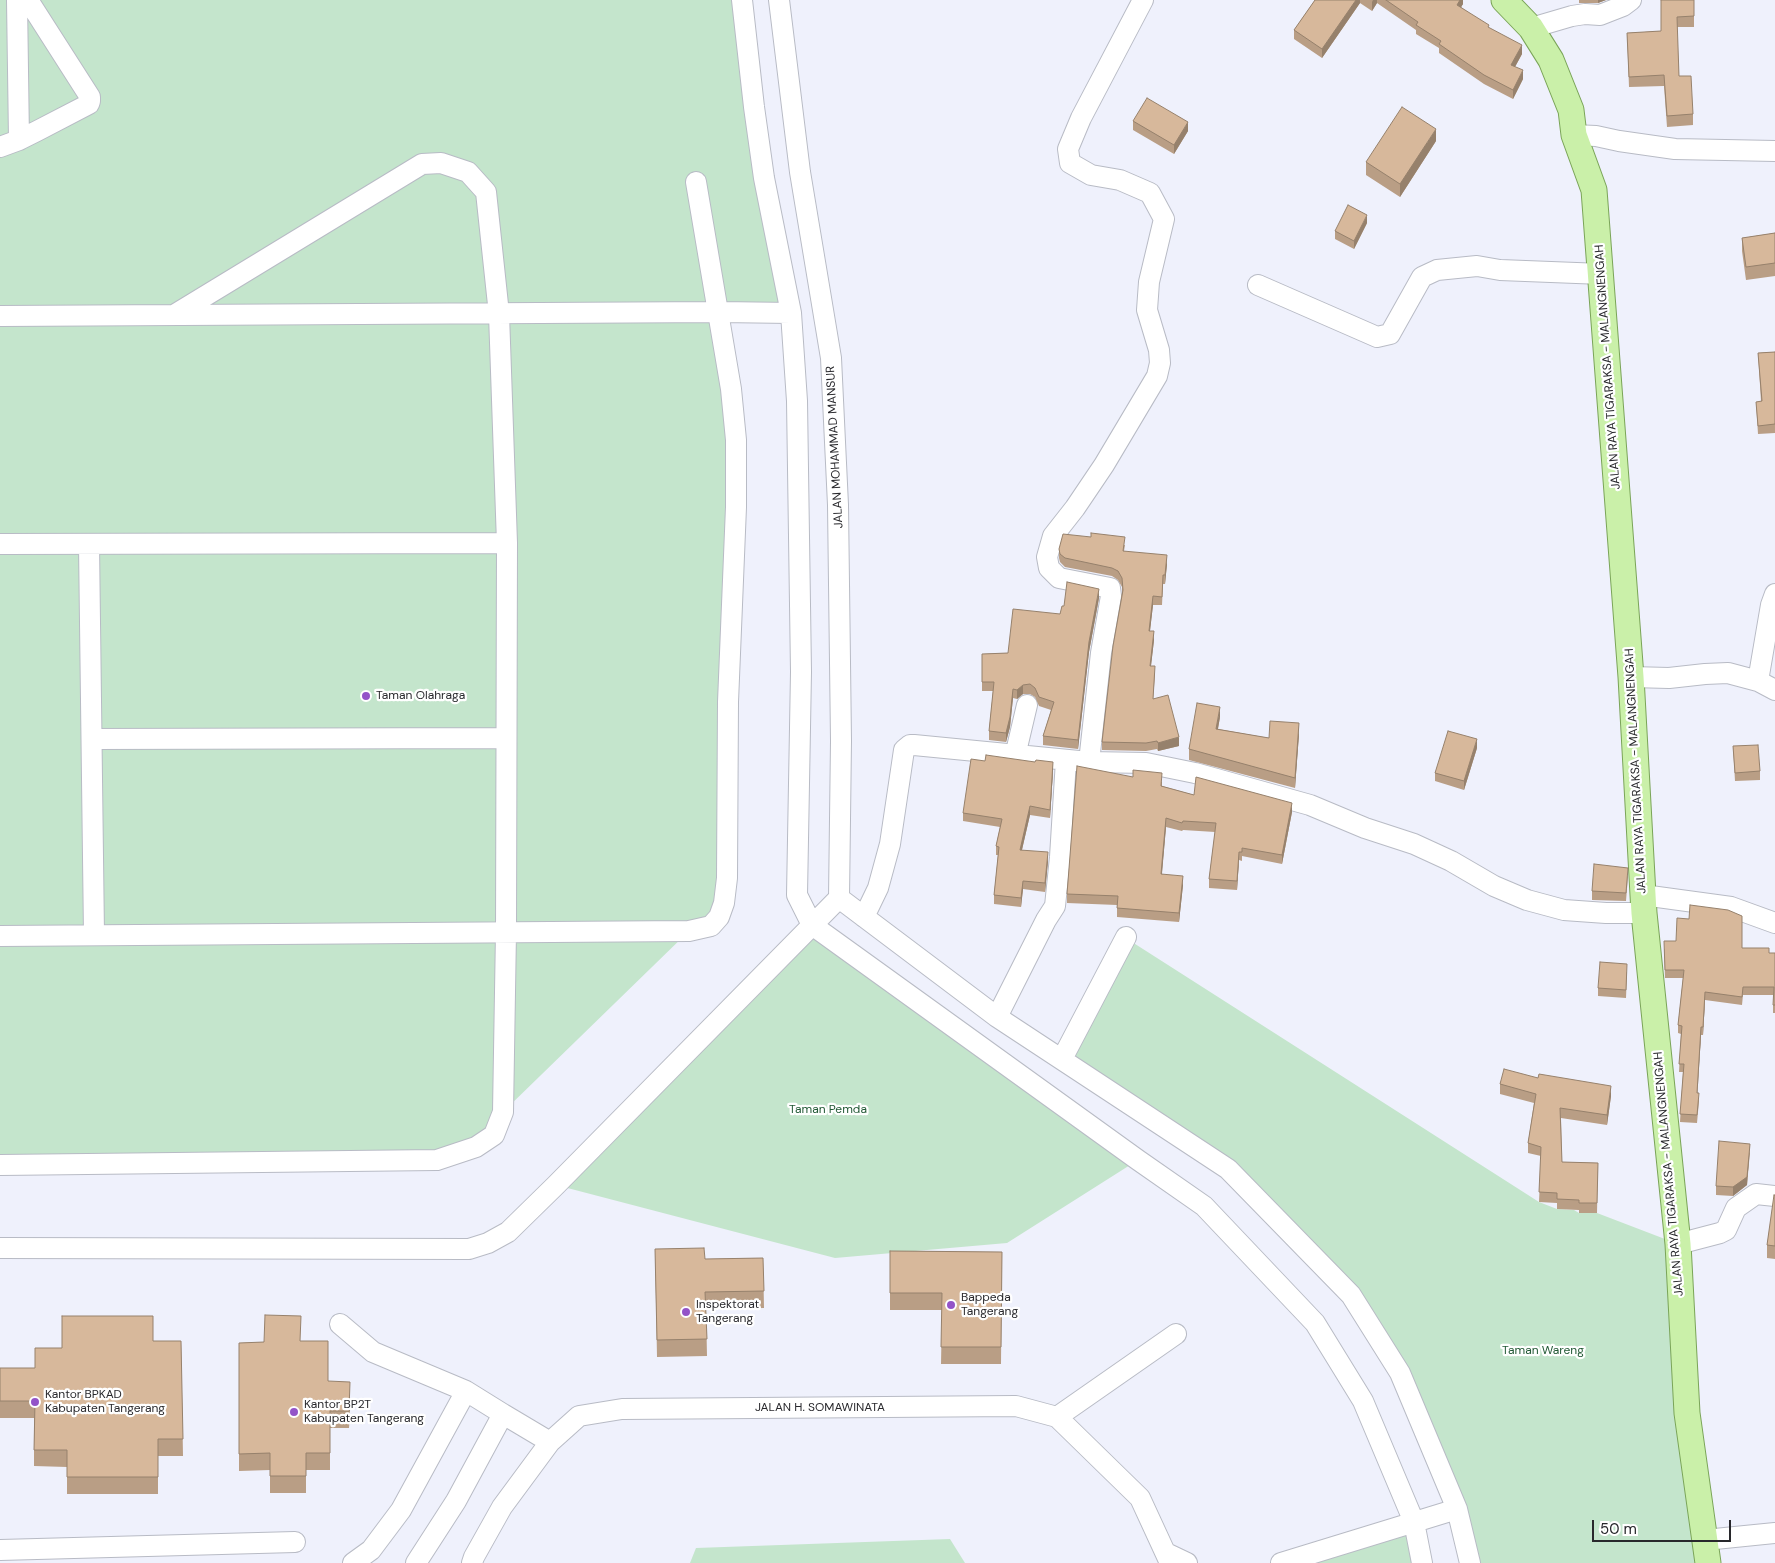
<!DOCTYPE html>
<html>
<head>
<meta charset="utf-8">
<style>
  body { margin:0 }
  #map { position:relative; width:1775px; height:1563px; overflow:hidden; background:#eff1fc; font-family:"DM Sans",sans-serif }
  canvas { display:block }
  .scale { position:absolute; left:1592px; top:1520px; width:139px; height:22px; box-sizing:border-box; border:2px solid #28282c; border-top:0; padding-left:6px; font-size:15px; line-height:18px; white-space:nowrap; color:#28282c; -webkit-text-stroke:4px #fff; paint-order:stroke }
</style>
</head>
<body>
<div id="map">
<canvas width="1775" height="1563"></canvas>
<div class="scale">50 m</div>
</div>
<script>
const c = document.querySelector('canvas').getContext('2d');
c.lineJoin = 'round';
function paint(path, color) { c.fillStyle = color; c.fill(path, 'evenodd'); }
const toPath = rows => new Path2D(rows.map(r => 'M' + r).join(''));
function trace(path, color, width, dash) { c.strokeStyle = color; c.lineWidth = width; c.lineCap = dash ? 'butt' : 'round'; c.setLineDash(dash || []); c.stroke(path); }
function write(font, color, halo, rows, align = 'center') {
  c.font = font + ' "DM Sans",sans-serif'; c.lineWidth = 4.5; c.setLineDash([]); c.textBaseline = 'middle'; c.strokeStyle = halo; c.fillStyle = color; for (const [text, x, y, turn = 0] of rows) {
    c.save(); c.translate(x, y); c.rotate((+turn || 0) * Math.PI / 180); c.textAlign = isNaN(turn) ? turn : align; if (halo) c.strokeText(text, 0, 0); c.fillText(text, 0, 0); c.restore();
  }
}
paint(toPath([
  [0,0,742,0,791,313,720,312,730,380,721,911,689,931,503,1112,494,1135,437,1160,0,1165],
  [812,925,1138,1160,1007,1243,835,1258,556,1185],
  [1132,942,1539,1202,1557,1209,1574,1210,1579,1213,1597,1213,1678,1244,1708,1563,1470,1563,1457,1509,1351,1295,1228,1169,1067,1062],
  [1414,1522,1422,1563,1281,1563],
  [950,1539,965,1563,690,1563,696,1548]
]), '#c4e5cc');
const minor = toPath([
  [17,0,19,140],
  [742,0,754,107,764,178,791,313,797,401,801,672,797,895,812,925,1138,1160,1204,1206,1315,1323,1363,1401,1414,1522,1422,1563],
  [779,0,800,172,831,358,838,505,841,741,839,898],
  [1531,28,1572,16,1585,14,1600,15,1623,6,1631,0],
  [1574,135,1596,136,1619,141,1675,149,1775,151],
  [0,147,19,140,37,131,89,104,90,101,90,97,28,0],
  [1258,285,1377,337,1390,334,1422,277,1437,270,1477,266,1500,270,1602,274],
  [0,316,720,312,791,313],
  [0,544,507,543],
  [89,544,94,935],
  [1631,677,1669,678,1705,674,1728,673,1758,681,1775,690],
  [1758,681,1771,605,1775,594],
  [92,739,506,738],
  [1015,756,1027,705],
  [1089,762,1101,653,1111,596,1110,588,1059,578,1049,568,1047,557,1053,536,1075,508,1104,465,1157,376,1160,363,1159,350,1147,310,1149,282,1164,219,1150,193,1120,180,1091,175,1070,163,1068,149,1081,118,1143,0],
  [1643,895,1731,907,1775,923],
  [839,898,997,1017,1228,1169,1351,1295,1400,1373,1457,1509,1470,1563],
  [864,917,878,888,890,844,904,750,910,745,914,745,1089,762,1146,763,1195,773,1310,805,1365,828,1414,844,1451,861,1494,886,1527,900,1564,910,1606,913,1644,913],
  [0,936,689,931,711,926,719,917,724,903,727,878,728,702,736,507,736,440,731,389,696,182],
  [997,1017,1046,920,1055,906,1060,857,1066,760],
  [1062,1059,1126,937],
  [0,1165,437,1160,476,1147,494,1135,503,1112,506,932,507,543,499,314,486,192,468,172,441,163,422,164,174,315],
  [1678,1244,1720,1233,1726,1230,1736,1208,1756,1194,1775,1196],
  [0,1248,469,1249,488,1243,508,1232,556,1185,839,898],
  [340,1324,373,1352,466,1391,401,1510,371,1550,353,1563],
  [503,1414,550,1442],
  [1057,1417,1176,1334],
  [1705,1540,1775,1533],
  [0,1550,295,1542],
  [1166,1553,1187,1563],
  [416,1563,456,1501,503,1414,466,1391],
  [472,1563,474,1557,502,1507,550,1442,579,1416,622,1409,1016,1406,1057,1417,1140,1498,1170,1563],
  [1281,1563,1457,1509]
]);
const major = toPath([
  [1504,0,1531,28,1551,60,1571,110,1574,135,1594,190,1631,677,1644,913,1678,1244,1687,1413,1708,1563]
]);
trace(minor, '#b8bbc5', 22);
trace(major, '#7aa458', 27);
trace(minor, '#fff', 20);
trace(major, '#caf0a9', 25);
paint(toPath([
  [1315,0,1463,0,1463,4,1461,7,1489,28,1522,54,1515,67,1523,79,1513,99,1484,84,1439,53,1439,48,1416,34,1416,30,1377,3,1372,11,1360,3,1322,58,1294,39,1294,30],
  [1579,0,1606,0,1598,3,1579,3],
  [1694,0,1694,27,1677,27,1679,76,1693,114,1693,125,1667,127,1664,86,1629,87,1627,33,1661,31],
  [1133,121,1188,131,1174,154,1133,130],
  [1436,141,1400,197,1366,175,1366,162],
  [1367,223,1354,249,1335,239,1335,231],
  [1775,233,1775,276,1746,280,1742,251,1742,238],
  [1775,352,1775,433,1758,434,1756,402,1761,401,1758,353],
  [1125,545,1124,551,1167,564,1165,584,1163,584,1162,605,1153,605,1150,631,1154,640,1151,666,1155,675,1153,699,1179,746,1158,751,1157,749,1146,751,1102,750,1102,742,1122,592,1122,587,1118,580,1112,576,1065,567,1060,562,1059,558,1059,549],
  [1099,598,1089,652,1078,749,1043,745,1043,736,1051,710,1039,706,1035,697,1030,694,1023,694,1017,699,1013,698,1010,727,1006,742,989,740,989,731,993,691,982,691,982,654,1008,653,1060,614,1064,606],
  [1220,717,1218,729,1269,738,1299,734,1295,788,1189,760,1189,749],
  [1733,746,1760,771,1760,780,1735,781],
  [1477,748,1464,790,1435,781,1435,773],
  [1053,771,1050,818,1030,815,1022,850,1048,861,1045,892,1023,889,1021,907,994,904,994,895,998,855,996,855,996,846,1000,827,963,821,963,813],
  [1133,777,1162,782,1162,786,1194,795,1292,812,1282,864,1242,856,1242,861,1239,860,1237,890,1209,888,1209,879,1215,832,1183,830,1182,831,1166,827,1162,874,1183,885,1179,922,1117,917,1117,905,1067,903,1067,894],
  [1628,876,1626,901,1592,900,1592,891],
  [1742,948,1769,953,1775,953,1775,1013,1773,1013,1773,995,1743,995,1742,1005,1705,1000,1703,1035,1701,1035,1697,1093,1699,1101,1697,1123,1680,1122,1683,1072,1679,1072,1681,1034,1678,1033,1678,1025,1683,978,1665,978,1664,949],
  [1627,972,1626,998,1598,996,1598,988],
  [1538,1078,1611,1096,1607,1125,1561,1118,1562,1162,1598,1163,1597,1213,1579,1213,1579,1210,1557,1209,1557,1203,1539,1202,1541,1156,1528,1153,1528,1143,1534,1103,1500,1094,1500,1084],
  [1750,1152,1747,1185,1733,1196,1716,1195,1716,1186],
  [1775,1195,1775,1259,1767,1258,1767,1245],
  [655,1249,705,1259,763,1258,764,1308,706,1309,707,1356,657,1357],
  [890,1251,1002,1252,1001,1364,941,1364,942,1310,890,1310],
  [153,1341,181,1341,183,1456,158,1456,158,1494,67,1494,67,1467,34,1466,34,1418,0,1418,0,1368,35,1368],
  [300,1341,328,1381,350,1399,349,1428,330,1428,330,1470,306,1470,306,1493,270,1493,270,1470,239,1471,239,1343]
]), '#b99e85');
paint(toPath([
  [1356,0,1360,0,1360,3,1322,58,1322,49],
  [1373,0,1377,0,1377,3,1372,11,1372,2],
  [1460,0,1463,0,1463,4,1457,14,1457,5],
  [1598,0,1606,0,1598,3],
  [1522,45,1522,54,1511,74,1511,65],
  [1523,70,1523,79,1513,99,1513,90],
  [1188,122,1188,131,1174,154,1174,145],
  [1436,129,1436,141,1400,197,1400,184],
  [1367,215,1367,223,1354,249,1354,241],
  [1167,555,1167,564,1165,584,1165,575],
  [1099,589,1099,598,1089,652,1078,749,1078,740,1089,642],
  [1153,596,1153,605,1149,639,1149,631],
  [1154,631,1154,640,1150,674,1150,666],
  [1023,685,1023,694,1017,699,1017,690],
  [1013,689,1013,698,1010,727,1006,742,1006,733],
  [1220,707,1220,717,1216,739,1216,729],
  [1299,723,1299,734,1295,788,1295,778],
  [1179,737,1179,746,1158,751,1158,743],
  [1477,739,1477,748,1464,790,1464,781],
  [1053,762,1053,771,1050,818,1050,810],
  [1292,803,1292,812,1282,864,1282,855],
  [1030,806,1030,815,1020,858,1020,850],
  [1166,818,1166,827,1161,883,1161,874],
  [1048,852,1048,861,1045,892,1045,883],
  [1239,852,1239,860,1237,890,1237,881],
  [1183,876,1183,885,1179,922,1179,913],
  [1023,881,1023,889,1021,907,1021,898],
  [1705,992,1705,1000,1703,1035,1703,1027],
  [1701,1027,1701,1035,1697,1101,1697,1093],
  [1611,1086,1611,1096,1607,1125,1607,1115],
  [1750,1144,1747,1185,1733,1196,1733,1187],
  [350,1382,350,1399,349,1428,349,1411]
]), '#96816c');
const building = toPath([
  [1315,0,1356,0,1322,49,1294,30,1315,0],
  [1386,0,1460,0,1457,5,1489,25,1488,27,1522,45,1511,65,1523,70,1513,90,1484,75,1439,44,1441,41,1416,25,1418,22,1386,0],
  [1661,0,1694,0,1694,16,1677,17,1679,76,1691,76,1693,114,1667,116,1664,75,1629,77,1627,33,1661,31,1661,0],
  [1147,98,1188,122,1174,145,1133,121,1147,98],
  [1402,107,1436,129,1400,184,1366,162,1402,107],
  [1348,205,1367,215,1354,241,1335,231,1348,205],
  [1775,233,1775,263,1746,267,1742,238,1775,233],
  [1775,352,1775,424,1758,426,1756,402,1762,401,1758,353,1775,352],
  [1091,533,1125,537,1123,551,1167,555,1165,575,1163,575,1162,597,1153,596,1149,631,1154,631,1150,666,1155,666,1153,699,1168,695,1179,737,1158,743,1157,741,1146,743,1102,742,1113,646,1123,590,1122,578,1118,571,1112,568,1065,558,1060,554,1059,549,1063,534,1091,537,1091,533],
  [1067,582,1099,589,1089,642,1078,740,1043,736,1054,702,1039,697,1035,688,1030,684,1023,685,1017,690,1013,689,1010,717,1006,733,989,731,994,682,982,682,982,654,1008,653,1013,609,1060,614,1062,606,1064,606,1067,582],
  [1197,703,1220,707,1216,729,1269,738,1270,721,1299,723,1295,778,1189,749,1197,703],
  [1448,731,1477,739,1464,781,1435,773,1448,731],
  [1758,745,1760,771,1735,773,1733,746,1758,745],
  [986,755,1035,762,1036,760,1053,762,1050,810,1030,806,1020,850,1048,852,1045,883,1023,881,1021,898,994,895,999,847,996,846,1002,819,963,813,971,759,985,761,986,755],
  [1077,766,1133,777,1133,770,1162,773,1161,786,1194,795,1196,777,1292,803,1282,855,1242,848,1242,852,1239,852,1237,881,1209,879,1216,823,1183,821,1182,823,1166,818,1161,874,1183,876,1179,913,1117,908,1118,896,1067,894,1077,766],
  [1594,864,1628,868,1626,893,1592,891,1594,864],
  [1690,905,1728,910,1742,916,1742,948,1769,948,1769,953,1775,953,1775,1005,1773,1005,1774,987,1743,987,1742,997,1705,992,1703,1027,1701,1027,1697,1093,1699,1093,1697,1115,1680,1114,1684,1064,1679,1064,1682,1026,1678,1025,1684,970,1665,970,1664,941,1676,941,1677,918,1689,919,1690,905],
  [1600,962,1627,964,1626,990,1598,988,1600,962],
  [1504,1069,1538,1078,1539,1074,1611,1086,1607,1115,1560,1108,1562,1162,1598,1163,1597,1203,1579,1203,1579,1200,1557,1199,1557,1193,1539,1192,1541,1147,1528,1143,1536,1094,1500,1084,1504,1069],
  [1719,1141,1750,1144,1747,1177,1733,1187,1716,1186,1719,1141],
  [1774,1195,1775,1195,1775,1246,1767,1245,1774,1195],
  [704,1248,705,1259,763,1258,764,1291,705,1292,707,1339,657,1340,655,1249,704,1248],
  [890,1251,1002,1252,1001,1347,941,1347,942,1293,890,1293,890,1251],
  [265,1315,301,1316,300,1341,328,1341,328,1381,350,1382,349,1411,330,1411,330,1453,306,1453,306,1476,270,1476,270,1453,239,1454,239,1343,264,1342,265,1315],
  [62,1316,153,1316,153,1341,181,1341,183,1439,158,1439,158,1477,67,1477,67,1450,34,1450,35,1401,0,1401,0,1368,35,1368,35,1348,62,1348,62,1316]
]);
paint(building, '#d7b89b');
trace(building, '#96816c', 1);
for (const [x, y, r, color] of [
  [366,696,5,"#9353c8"],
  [951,1305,5,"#9353c8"],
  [686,1312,5,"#9353c8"],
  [35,1402,5,"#9353c8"],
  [294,1412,5,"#9353c8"]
]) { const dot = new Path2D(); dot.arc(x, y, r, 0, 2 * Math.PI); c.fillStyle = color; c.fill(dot); trace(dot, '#fff', 2); }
write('12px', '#28282c', '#fff', [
  ["JALAN RAYA TIGARAKSA - MALANGNENGAH",1608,367,-94],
  ["JALAN MOHAMMAD MANSUR",835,447,-93],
  ["JALAN RAYA TIGARAKSA - MALANGNENGAH",1636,771,-93],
  ["JALAN RAYA TIGARAKSA - MALANGNENGAH",1669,1174,-95],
  ["JALAN H. SOMAWINATA",820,1408]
]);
write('12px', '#28282c', '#fff', [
  ["Taman Olahraga",376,696],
  ["Bappeda",961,1298],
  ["Tangerang",961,1312],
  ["Inspektorat",696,1305],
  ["Tangerang",696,1319],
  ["Kantor BPKAD",45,1395],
  ["Kabupaten Tangerang",45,1409],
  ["Kantor BP2T",304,1405],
  ["Kabupaten Tangerang",304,1419]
], 'left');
write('12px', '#225935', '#fff', [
  ["Taman Pemda",828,1110],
  ["Taman Wareng",1543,1351]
]);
</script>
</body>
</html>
